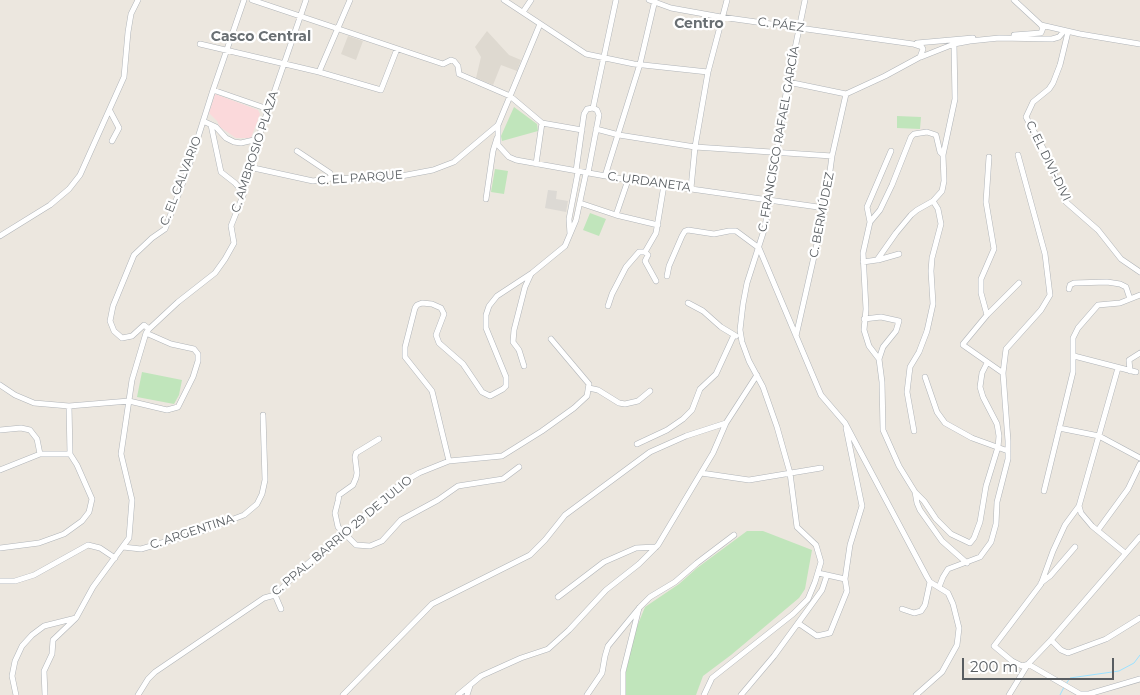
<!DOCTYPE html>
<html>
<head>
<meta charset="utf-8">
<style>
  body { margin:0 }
  #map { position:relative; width:1140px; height:695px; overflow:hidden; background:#ece7df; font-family:Montserrat,sans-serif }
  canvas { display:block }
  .scale { position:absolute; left:962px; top:658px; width:152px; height:22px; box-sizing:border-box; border:2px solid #585d61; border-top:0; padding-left:6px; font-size:15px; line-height:18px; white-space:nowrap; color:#585d61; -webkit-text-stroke:4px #fff; paint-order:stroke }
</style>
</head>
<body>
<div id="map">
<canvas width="1140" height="695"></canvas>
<div class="scale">200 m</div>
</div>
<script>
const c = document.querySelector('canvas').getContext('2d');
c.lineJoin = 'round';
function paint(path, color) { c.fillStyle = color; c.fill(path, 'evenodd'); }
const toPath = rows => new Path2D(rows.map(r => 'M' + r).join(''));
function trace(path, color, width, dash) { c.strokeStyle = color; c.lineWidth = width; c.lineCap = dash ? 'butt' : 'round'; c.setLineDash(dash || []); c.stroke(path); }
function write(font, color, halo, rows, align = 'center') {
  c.font = font + ' Montserrat,sans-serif'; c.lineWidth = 4.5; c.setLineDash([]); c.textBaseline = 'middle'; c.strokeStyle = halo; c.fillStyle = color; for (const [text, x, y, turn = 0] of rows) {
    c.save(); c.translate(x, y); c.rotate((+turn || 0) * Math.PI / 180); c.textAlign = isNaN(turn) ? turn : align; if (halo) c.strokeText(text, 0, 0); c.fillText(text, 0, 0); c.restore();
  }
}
paint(toPath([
  [548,190,557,191,556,199,568,201,566,212,545,208]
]), '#dcd9d4');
paint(toPath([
  [487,31,509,55,521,60,517,71,501,65,493,85,476,78,481,57,475,47],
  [348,36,363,41,356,60,341,54]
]), '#ded9d0');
paint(toPath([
  [215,94,258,110,260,114,251,138,236,138,220,127,217,121,209,113]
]), '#fbd9db');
paint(toPath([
  [514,107,537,124,538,131,502,141,501,136],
  [897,116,921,117,920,129,897,128],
  [495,169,508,171,504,194,491,192],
  [590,213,606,219,599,236,583,230],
  [142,372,182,380,179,395,174,404,137,397],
  [747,531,763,531,812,550,805,589,799,598,731,655,703,676,696,695,625,695,625,676,634,634,645,607,679,584,697,568]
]), '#c0e5bb');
trace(toPath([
  [1066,684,1070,678,1119,671,1134,663,1140,655],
  [1060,695,1064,687]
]), '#9ce1ff', 1);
const street = toPath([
  [252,0,443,64,451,60,454,61,458,66,459,74,510,96,542,123,582,130],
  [504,0,586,54,634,64,708,72],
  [649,0,671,8,721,17,913,44,922,47,923,49,920,57,885,76,846,94,788,82],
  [1014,0,1041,25,1080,34,1140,44],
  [523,12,531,0],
  [1068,32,1060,65,1053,83,1049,89,1033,102,1026,117,1044,150,1066,202,1098,230,1121,259,1140,272],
  [1014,35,1041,33,1043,28,1041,25],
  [917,43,973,38],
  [200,44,319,72,381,90,397,49],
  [921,57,954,44,970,41,999,38,1052,39,1059,37,1064,31],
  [319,72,350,0],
  [213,90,268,109],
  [593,108,616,0],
  [110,111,119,128,112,141],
  [203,121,216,127,226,138,234,142,241,143,258,139],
  [211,125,221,172,235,183,244,193],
  [498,125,498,145,509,157,516,160,628,180,825,208],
  [596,129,619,135,695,147,832,156],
  [297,151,330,173,332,178],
  [943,155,940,152,936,135,927,132,914,134,911,137,892,185,880,210,870,222,863,253,866,309,864,330,869,346,879,359,882,382,883,430,899,466,915,492,924,501,936,519,951,534,970,543,974,538,980,522,986,486,998,447,999,436,997,424,983,397,980,387,982,373,987,363],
  [536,164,542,123],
  [249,167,313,181,332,178,376,179,396,177,433,170,454,162,498,125,540,24],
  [576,171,584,114,587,109,593,108,597,110,599,115,588,173],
  [605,176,640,64,655,0],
  [691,188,695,147,708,72,727,0],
  [486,199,493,151,497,138],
  [583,204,616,215,658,225],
  [616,215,628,180],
  [870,222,867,207,891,151],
  [570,234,569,219,578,172],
  [0,236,50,205,69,189,80,175,124,77,128,32,131,14,138,0],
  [645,252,656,233,664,185],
  [645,252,648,255,645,261,656,281],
  [878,260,899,254],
  [863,262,877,260,896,233,911,215,917,210,933,201,942,191,944,181,943,155,955,99,954,44],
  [667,276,669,266,682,236,685,231,688,230,714,234,729,231,736,231,759,248,821,395,845,423,927,577,930,582,948,593,953,604,959,628,957,645,942,672,916,695],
  [1069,289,1070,285,1074,283,1107,282,1120,284,1126,287,1130,299],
  [688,303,703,311,721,327,736,336],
  [608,306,612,294,626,267,639,252,645,252],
  [987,315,981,293,981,279,994,249,986,202,989,157],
  [864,319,881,317,899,321,896,331,883,347,879,359],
  [149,329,144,325,132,336,122,338,114,331,110,321,113,306,134,255,152,238,165,229,187,172,213,90,244,0],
  [796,336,825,208,832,156,846,94],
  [1074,356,1136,372],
  [524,366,519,350,513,342,514,330,525,287,531,274],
  [1118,368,1079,506,1081,513,1092,526,1125,553],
  [1130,371,1129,360,1140,353],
  [1003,373,963,345,963,344,987,315,1019,283],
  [925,377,937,412,945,423,972,438,1008,451],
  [0,385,15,395,34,403,69,406,129,401,167,410,178,407,193,377,198,361,198,354,194,349,171,344,146,333],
  [589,388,598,390,619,403,625,404,638,401,650,391],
  [1059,428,1099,436,1140,458],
  [0,430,21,428,30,430,37,439,40,454],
  [914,431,907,392,910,367,919,352,927,331,933,304,931,271,932,258,941,224,938,209,933,201],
  [379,439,356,453,355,457,357,473,356,478,353,485,339,495,338,501,335,513,338,527,356,545,370,546,382,541,401,520,438,500,458,486,503,479,519,467],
  [637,444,667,430,683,419,692,410,700,389,716,374,734,335],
  [449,461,502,456,542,431,574,408,587,396,589,384,551,339],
  [0,470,40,454,70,454],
  [701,473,749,480,821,468],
  [1044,491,1073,372,1073,338,1078,328,1098,305,1120,303,1140,295],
  [915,492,917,503,920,510,942,541,967,563],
  [1079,506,1065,525,1053,551,1041,584,994,646,1012,661,1022,666,1028,664,1080,694,1089,694,1140,679],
  [1098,530,1128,489,1140,464],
  [123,547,141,549,199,532,244,515,257,504,262,494,265,480,263,415],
  [0,548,39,543,64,534,82,521,89,512,92,499,77,465,70,454,69,406],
  [818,573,845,579],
  [0,581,15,581,34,575,88,545,100,548,115,558],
  [1041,583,1050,576,1075,547],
  [939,587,943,577,948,569,980,557,991,542,996,524,997,502,1008,459,1008,441,1003,373,1006,349,1041,310,1050,295,1045,254,1018,155],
  [275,595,281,609],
  [558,597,604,562,636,548,656,547],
  [902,609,914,613,921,611,925,605,930,582],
  [798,623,817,636,830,633,847,591,845,579,850,545,862,506,846,428],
  [1051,640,1061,650,1068,653,1106,639,1140,618],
  [16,695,12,676,15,661,22,646,32,635,44,626,76,618,93,587,129,538,132,500,121,454,132,380,146,333,149,329,178,302,215,273,225,259,234,243,231,226,244,193,249,167,258,139,306,0],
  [45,695,44,671,52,654,53,640,75,619],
  [138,695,148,679,155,672,264,598,275,595,298,572,402,483,419,473,449,461,432,391,405,357,405,347,415,308,417,305,422,303,432,304,441,308,444,314,436,335,439,343,463,364,482,392,490,396,503,389,506,386,506,377,486,328,486,315,489,306,497,296,532,273,565,246,576,220,586,173],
  [343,695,432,604,530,555,545,540,565,515,650,452,686,436,726,423],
  [458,695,481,676,521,658,548,649,569,630,606,590,639,564,658,545,701,473,713,453,726,423,757,375],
  [467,695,470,686],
  [587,695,602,673,605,656,608,646,640,607,650,597,675,582,697,563,734,535],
  [623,695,623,672,639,608],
  [704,695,712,678,793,614,808,599,815,582,821,562,816,545,797,527,790,473,777,427,763,387,749,361,742,342,740,330,743,304,747,283,765,227,787,87,805,0],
  [741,695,774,656,809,608,822,590,827,575],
  [1009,695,1028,664,1051,640,1140,537]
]);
trace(street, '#b0b4b8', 6);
trace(street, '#fff', 5);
write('12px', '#585d61', '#fff', [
  ["C. PÁEZ",781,25,8],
  ["C. FRANCISCO RAFAEL GARCÍA",779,139,-80],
  ["C. AMBROSIO PLAZA",255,152,-72],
  ["C. EL DIVI-DIVI",1048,161,64],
  ["C. EL PARQUE",360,178,-4],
  ["C. EL CALVARIO",181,181,-69],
  ["C. URDANETA",649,182,8],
  ["C. BERMÚDEZ",822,215,-79],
  ["C. ARGENTINA",192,532,-18],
  ["C. PPAL. BARRIO 29 DE JULIO",342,536,-40]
]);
write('bold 14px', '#696f73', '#fff', [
  ["Centro",699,24],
  ["Casco Central",261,37]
]);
</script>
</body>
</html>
